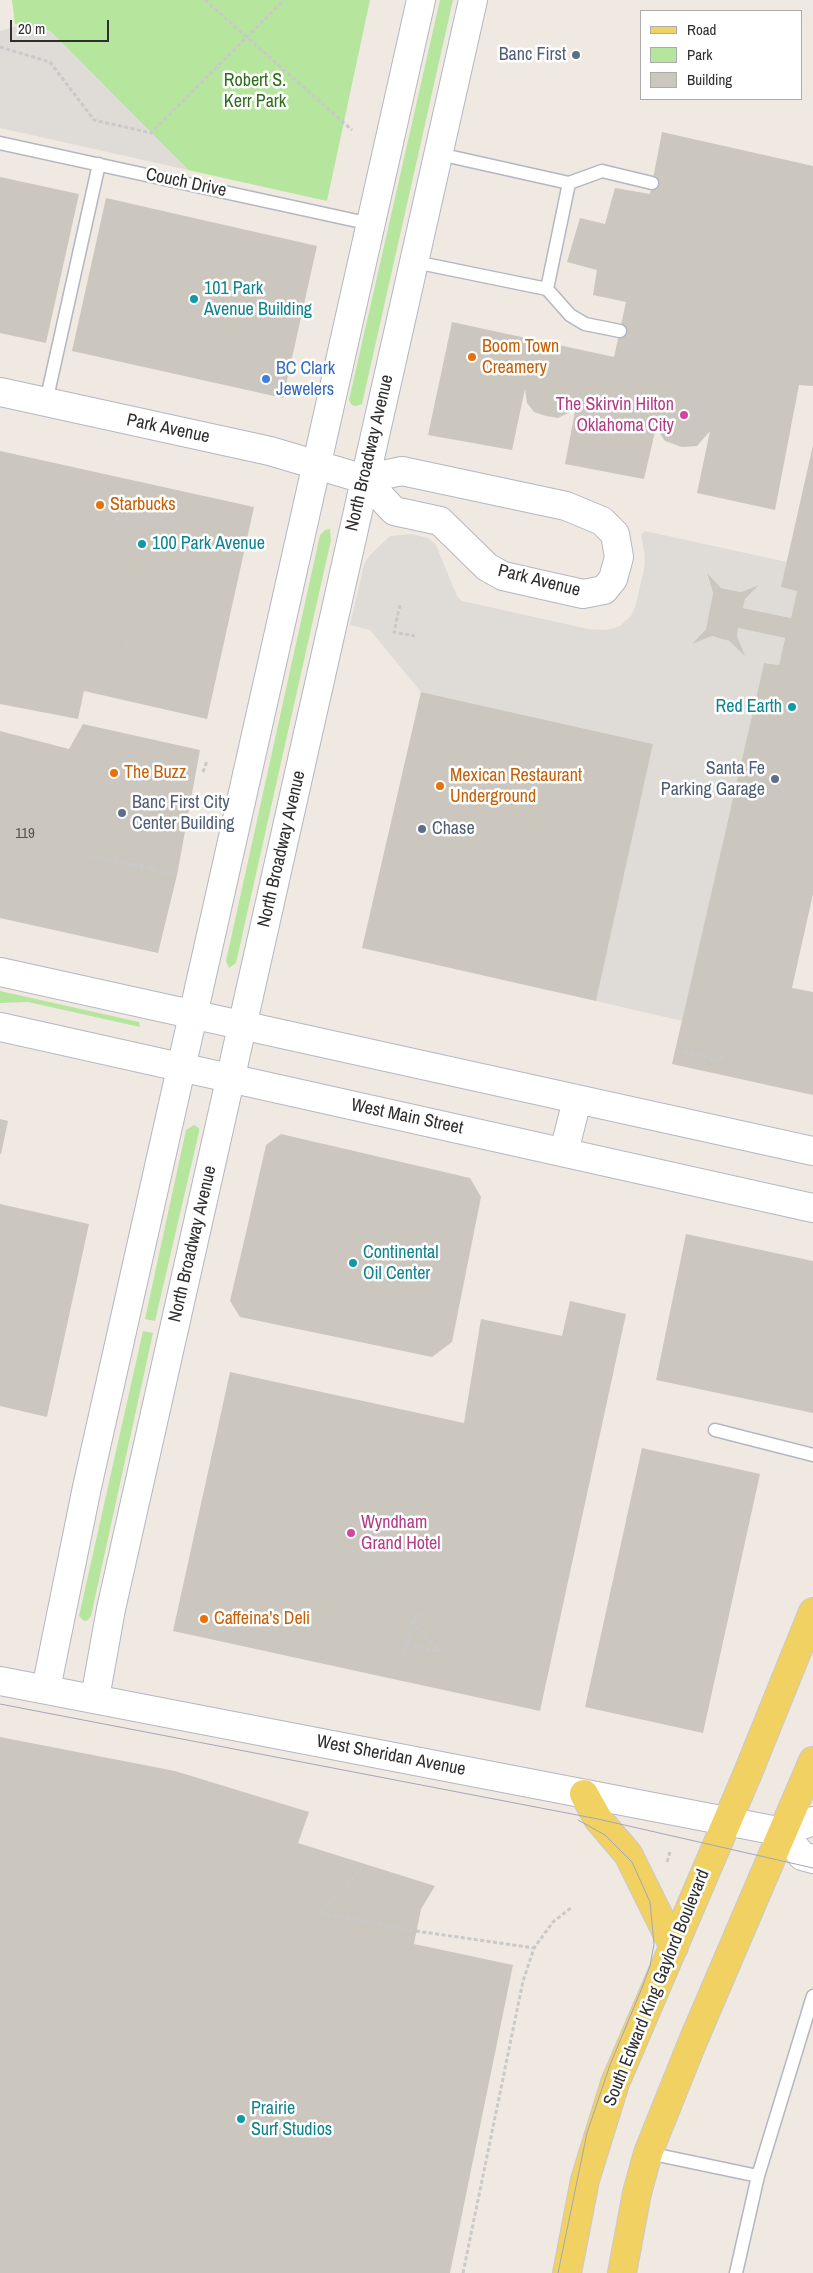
<!DOCTYPE html>
<html>
<head>
<meta charset="utf-8">
<style>
  body { margin:0 }
  #map { position:relative; width:813px; height:2273px; overflow:hidden; background:#efe9e1; font-family:"Archivo Narrow",sans-serif }
  canvas { display:block }
  .legend { position:absolute; left:640px; top:10px; width:162px; height:90px; box-sizing:border-box; background:#fff; border:1px solid #ababab; margin:0; padding:6px 9px; list-style:none; font-size:15px; color:#2e2e2e }
  .legend li { display:flex; align-items:center; gap:10px; height:25px }
  .legend b { width:25px; border:1px solid #ababab }
  .scale { position:absolute; left:10px; top:20px; width:99px; height:22px; box-sizing:border-box; border:2px solid #2e2e2e; border-top:0; padding-left:6px; font-size:15px; line-height:18px; white-space:nowrap; color:#2e2e2e; -webkit-text-stroke:4px #fff; paint-order:stroke }
</style>
</head>
<body>
<div id="map">
<canvas width="813" height="2273"></canvas>
<ul class="legend">
<li><b style="height:6px;background:#f2d163"></b>Road</li>
<li><b style="height:14px;background:#b6e59e"></b>Park</li>
<li><b style="height:14px;background:#cbc7bf"></b>Building</li>
</ul>
<div class="scale">20 m</div>
</div>
<script>
const c = document.querySelector('canvas').getContext('2d');
c.lineJoin = 'round';
function paint(path, color) { c.fillStyle = color; c.fill(path, 'evenodd'); }
const toPath = rows => new Path2D(rows.map(r => 'M' + r).join(''));
function trace(path, color, width, dash) { c.strokeStyle = color; c.lineWidth = width; c.lineCap = dash ? 'butt' : 'round'; c.setLineDash(dash || []); c.stroke(path); }
function write(font, color, halo, rows, align = 'center') {
  c.font = font + ' "Archivo Narrow",sans-serif'; c.lineWidth = 5; c.setLineDash([]); c.textBaseline = 'middle'; c.strokeStyle = halo; c.fillStyle = color; for (const [text, x, y, turn = 0] of rows) {
    c.save(); c.translate(x, y); c.rotate((+turn || 0) * Math.PI / 180); c.textAlign = isNaN(turn) ? turn : align; if (halo) c.strokeText(text, 0, 0); c.fillText(text, 0, 0); c.restore();
  }
}
paint(toPath([
  [12,0,370,0,327,201,188,170,50,31,15,24],
  [440,0,453,0,362,404,356,406,352,405,349,400],
  [330,529,331,540,236,963,229,968,226,961,320,535,325,530],
  [0,991,139,1022,140,1027,28,1002,0,1003],
  [194,1125,199,1128,199,1132,155,1321,145,1319,186,1130],
  [143,1331,153,1333,91,1616,88,1620,84,1621,79,1616]
]), '#b6e59e');
paint(toPath([
  [20,25,50,31,188,170,0,128,0,31],
  [645,531,787,562,797,591,791,618,743,608,745,599,758,586,741,592,721,588,707,575,713,593,706,629,693,643,712,636,729,641,744,655,737,636,738,628,785,638,779,665,764,663,682,1021,596,1001,653,744,421,692,370,630,350,625,364,565,369,556,390,536,412,534,428,538,436,545,457,596,462,601,588,629,607,630,620,626,631,616,636,604,644,569,645,556,641,535]
]), '#dfdcd8');
paint(toPath([
  [662,132,813,166,813,386,799,385,775,510,697,493,710,431,697,446,682,447,665,441,660,434,658,419,644,479,565,464,577,401,568,413,558,418,546,416,534,412,527,403,525,389,512,450,428,435,452,322,614,357,626,302,593,295,597,270,567,262,580,218,605,224,615,188,650,194],
  [0,177,79,194,46,343,0,333],
  [106,198,317,246,283,398,72,351],
  [813,445,813,894,792,988,813,992,813,1095,672,1064,764,663,779,665,785,638,738,628,737,636,745,656,729,641,712,636,692,644,706,629,713,593,707,573,721,588,741,592,759,585,745,599,743,608,791,618,797,591,781,587],
  [0,451,254,507,207,719,84,691,78,719,0,704],
  [421,692,653,744,596,1001,362,948],
  [83,724,200,750,177,875,158,953,0,918,0,731,69,749],
  [0,1119,8,1121,1,1154,0,1154],
  [281,1134,470,1178,481,1197,452,1342,432,1357,240,1317,230,1301,248,1224,266,1145],
  [0,1204,89,1224,47,1417,0,1406],
  [686,1234,813,1261,813,1413,656,1380],
  [570,1301,626,1314,540,1711,173,1631,230,1372,464,1423,481,1319,562,1336],
  [642,1448,760,1474,703,1733,585,1707],
  [0,1737,175,1771,309,1812,298,1843,435,1886,421,1909,414,1944,513,1965,450,2273,0,2273]
]), '#cbc7bf');
const service = toPath([
  [0,143,371,224],
  [569,183,602,171,652,183],
  [415,262,547,289,569,183,439,154],
  [547,289,570,315,585,324,620,331],
  [46,402,99,164],
  [715,1430,813,1455],
  [648,2153,758,2176],
  [736,2273,758,2176,813,1996]
]);
const tertiary = toPath([
  [0,392,270,451,364,479,402,471,566,506,602,521,615,534,619,557,613,579,604,590,583,594,503,576,487,567,440,521,394,511,364,479],
  [46,1689,87,1487,421,0],
  [95,1698,111,1609,473,0],
  [813,1821,783,1832,802,1856,813,1859]
]);
const secondary = toPath([
  [0,972,813,1151],
  [0,1027,813,1208],
  [564,1152,577,1100],
  [0,1681,783,1832]
]);
const primary = toPath([
  [584,1794,598,1819,628,1854,674,1947],
  [567,2273,585,2180,615,2083,747,1775,813,1612],
  [622,2273,637,2193,648,2153,693,2041,813,1761]
]);
trace(service, '#b4b7c1', 15);
trace(tertiary, '#b4b7c1', 30);
trace(secondary, '#b4b7c1', 30);
trace(primary, '#c9c9c9', 30);
trace(toPath([
  [205,0,352,130],
  [0,47,50,62,94,120,151,133,284,0],
  [400,605,394,632,415,636],
  [125,645,127,639],
  [153,761,161,789],
  [203,772,207,761],
  [114,773,119,785],
  [89,856,177,875],
  [132,866,135,858],
  [141,867,144,861],
  [151,870,153,862],
  [684,1052,721,1061,723,1052],
  [407,1644,440,1652,412,1621],
  [404,1656,412,1621,427,1610],
  [667,1862,670,1852],
  [320,1913,416,1931,534,1948],
  [320,1913,365,1865],
  [463,2273,523,1981,534,1948,553,1922,572,1907]
]), '#c9c9c9', 3, [4, 2.5]);
trace(service, '#fff', 12);
trace(tertiary, '#fff', 28);
trace(secondary, '#fff', 28);
trace(primary, '#f2d163', 28);
trace(toPath([
  [0,1704,598,1819,813,1868],
  [558,2273,587,2133,610,2065,642,1988,650,1966,654,1944,650,1902,632,1862,605,1835,578,1820]
]), '#a3a6b8', 1);
for (const [x, y, r, color] of [
  [576,55,5,"#5c6f8a"],
  [194,299,5,"#0f9aa8"],
  [472,357,5,"#e8710a"],
  [266,379,5,"#3f7fe0"],
  [684,415,5,"#d1479c"],
  [100,505,5,"#e8710a"],
  [142,544,5,"#0f9aa8"],
  [792,707,5,"#0f9aa8"],
  [114,773,5,"#e8710a"],
  [775,779,5,"#5c6f8a"],
  [440,786,5,"#e8710a"],
  [122,813,5,"#5c6f8a"],
  [422,829,5,"#5c6f8a"],
  [353,1263,5,"#0f9aa8"],
  [351,1533,5,"#d1479c"],
  [204,1619,5,"#e8710a"],
  [241,2119,5,"#0f9aa8"]
]) { const dot = new Path2D(); dot.arc(x, y, r, 0, 2 * Math.PI); c.fillStyle = color; c.fill(dot); trace(dot, '#fff', 2); }
write('15px', '#555452', null, [
  ["119",25,834]
]);
write('18px', '#4e5e75', '#fff', [
  ["Banc First",566,55],
  ["Santa Fe",765,769],
  ["Parking Garage",765,790],
  ["Banc First City",132,803,"left"],
  ["Center Building",132,824,"left"],
  ["Chase",432,829,"left"]
], 'right');
write('18px', '#2c6e1b', '#fff', [
  ["Robert S.",255,81],
  ["Kerr Park",255,102]
]);
write('18px', '#2e2e2e', '#fff', [
  ["Couch Drive",186,183,12],
  ["Park Avenue",168,429,12],
  ["North Broadway Avenue",370,453,-77],
  ["Park Avenue",539,581,14],
  ["North Broadway Avenue",282,849,-77],
  ["West Main Street",407,1117,12],
  ["North Broadway Avenue",193,1244,-77],
  ["West Sheridan Avenue",391,1756,11],
  ["South Edward King Gaylord Boulevard",657,1988,-68]
]);
write('18px', '#0d838f', '#fff', [
  ["101 Park",204,289],
  ["Avenue Building",204,310],
  ["100 Park Avenue",152,544],
  ["Red Earth",782,707,"right"],
  ["Continental",363,1253],
  ["Oil Center",363,1274],
  ["Prairie",251,2109],
  ["Surf Studios",251,2130]
], 'left');
write('18px', '#c56008', '#fff', [
  ["Boom Town",482,347],
  ["Creamery",482,368],
  ["Starbucks",110,505],
  ["The Buzz",124,773],
  ["Mexican Restaurant",450,776],
  ["Underground",450,797],
  ["Caffeina's Deli",214,1619]
], 'left');
write('18px', '#366cbe', '#fff', [
  ["BC Clark",276,369],
  ["Jewelers",276,390]
], 'left');
write('18px', '#b23c85', '#fff', [
  ["The Skirvin Hilton",674,405],
  ["Oklahoma City",674,426],
  ["Wyndham",361,1523,"left"],
  ["Grand Hotel",361,1544,"left"]
], 'right');
</script>
</body>
</html>
